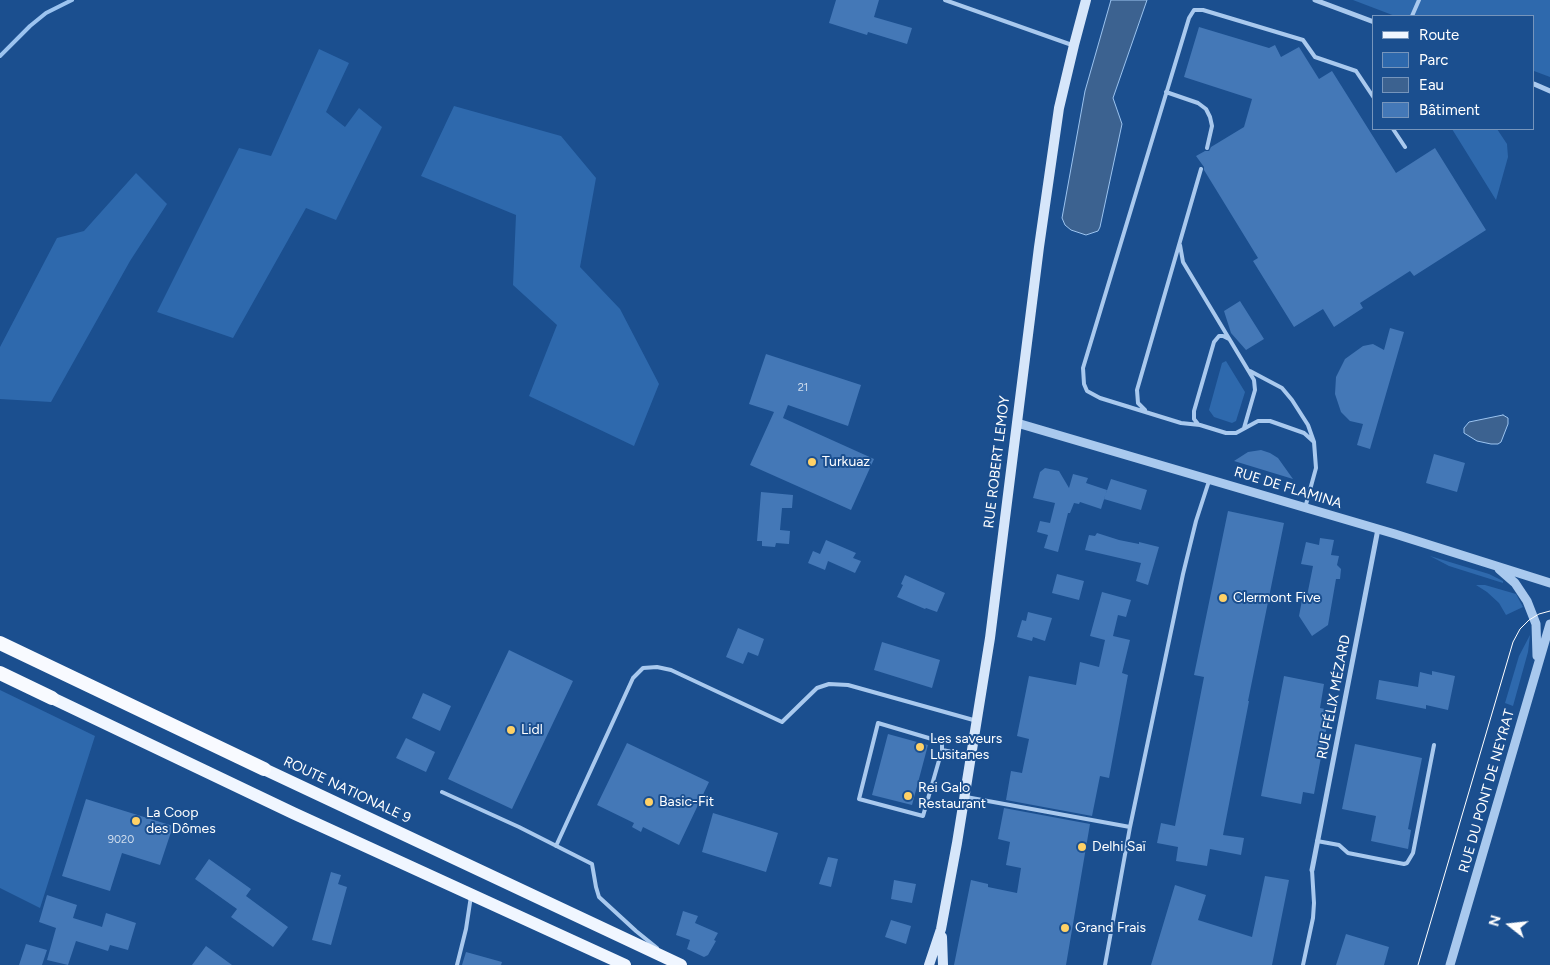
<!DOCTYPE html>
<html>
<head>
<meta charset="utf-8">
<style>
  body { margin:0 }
  #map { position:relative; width:1550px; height:965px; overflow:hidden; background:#1b4f8f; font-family:Figtree,sans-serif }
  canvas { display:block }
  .legend { position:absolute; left:1372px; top:15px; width:162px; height:115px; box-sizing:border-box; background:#1b4f8f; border:1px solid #7695bc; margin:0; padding:6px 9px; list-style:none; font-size:15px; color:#fff }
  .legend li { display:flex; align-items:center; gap:10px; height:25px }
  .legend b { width:25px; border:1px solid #7695bc }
  .north { position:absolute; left:1485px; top:900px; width:50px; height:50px; -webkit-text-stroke:4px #1b4f8f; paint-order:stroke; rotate:286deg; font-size:14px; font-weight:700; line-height:20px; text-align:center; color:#fff }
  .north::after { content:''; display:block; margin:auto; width:18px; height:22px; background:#fff; clip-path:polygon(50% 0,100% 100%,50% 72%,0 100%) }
</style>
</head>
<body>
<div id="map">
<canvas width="1550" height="965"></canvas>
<ul class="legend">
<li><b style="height:6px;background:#f0f6ff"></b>Route</li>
<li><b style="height:14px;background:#2e69ad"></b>Parc</li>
<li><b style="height:14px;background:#3c6290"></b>Eau</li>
<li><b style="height:14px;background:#4478b7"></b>Bâtiment</li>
</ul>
<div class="north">N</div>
</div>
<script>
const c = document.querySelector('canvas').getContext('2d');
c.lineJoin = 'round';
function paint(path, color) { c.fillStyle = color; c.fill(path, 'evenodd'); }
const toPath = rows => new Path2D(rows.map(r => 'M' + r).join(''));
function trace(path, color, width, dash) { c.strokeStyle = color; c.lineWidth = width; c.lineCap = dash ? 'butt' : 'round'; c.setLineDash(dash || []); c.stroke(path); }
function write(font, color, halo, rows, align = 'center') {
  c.font = font + ' Figtree,sans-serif'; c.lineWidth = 4; c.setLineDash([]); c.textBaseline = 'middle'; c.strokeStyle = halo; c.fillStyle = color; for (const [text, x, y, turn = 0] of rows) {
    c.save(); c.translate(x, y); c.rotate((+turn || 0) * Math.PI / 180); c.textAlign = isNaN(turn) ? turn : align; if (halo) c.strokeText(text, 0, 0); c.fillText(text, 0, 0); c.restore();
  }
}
paint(toPath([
  [1353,0,1550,0,1550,77,1534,71,1534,16,1395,16],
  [319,49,349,63,326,112,345,127,359,108,382,127,336,220,306,208,233,338,157,312,239,148,271,156],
  [454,106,561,136,596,178,580,267,620,309,659,384,634,446,529,396,557,325,513,285,516,215,421,176],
  [1452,129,1497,129,1507,144,1508,157,1496,200],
  [136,173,167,204,130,261,51,402,0,399,0,347,57,238,84,231],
  [1226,361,1245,392,1236,421,1232,423,1214,417,1209,410,1222,363],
  [1430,556,1489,574,1503,581,1503,583,1449,566],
  [1476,585,1485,585,1516,594,1523,607,1506,615,1499,603,1487,592],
  [1530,635,1528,652,1513,706,1505,703,1519,656],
  [0,690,95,736,40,908,0,888]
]), '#2e69ad');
const water = toPath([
  [1111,0,1147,0,1113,98,1122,124,1100,227,1098,231,1086,235,1071,230,1065,225,1062,218,1085,91,1111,0],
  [1503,415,1508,418,1508,424,1501,442,1498,444,1491,444,1477,441,1464,433,1464,428,1469,422,1503,415]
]);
paint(water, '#3c6290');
trace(water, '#9cc4f0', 1);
trace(toPath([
  [0,56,30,26,46,13,72,0]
]), '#9cc4f0', 4);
paint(toPath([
  [836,0,879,0,874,17,912,28,907,44,868,32,867,35,829,23],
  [1199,27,1269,48,1275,45,1281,57,1299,47,1319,79,1332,71,1396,173,1435,148,1486,230,1414,276,1410,271,1360,303,1363,308,1334,327,1323,309,1294,327,1253,261,1258,258,1204,170,1204,167,1196,156,1205,151,1209,151,1211,147,1244,127,1252,99,1184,77],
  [1240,301,1264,339,1246,350,1231,333,1224,311],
  [1390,328,1404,332,1370,449,1357,445,1363,424,1350,421,1341,412,1335,394,1336,377,1345,359,1363,346,1373,344,1384,350],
  [766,354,861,385,848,426,788,405,783,418,874,459,851,510,750,465,774,412,749,404],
  [1261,450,1270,453,1278,458,1293,479,1234,461,1248,452],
  [1434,454,1465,463,1457,492,1426,483],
  [1045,468,1059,471,1069,488,1073,474,1088,478,1086,483,1107,490,1101,509,1080,502,1079,504,1074,503,1070,513,1068,513,1058,552,1044,548,1048,535,1037,532,1040,521,1050,523,1055,503,1033,498,1040,472],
  [1111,479,1147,490,1141,510,1104,499],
  [761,492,793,495,792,508,782,508,780,530,790,531,789,544,776,543,775,547,762,546,762,541,757,541],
  [1228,511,1284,523,1248,701,1249,701,1223,835,1244,838,1241,855,1210,849,1207,866,1176,861,1178,847,1157,843,1161,823,1175,826,1204,677,1194,675],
  [1097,533,1119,540,1139,544,1139,542,1159,547,1148,585,1136,581,1141,563,1085,550,1089,535,1095,536],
  [1320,538,1334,540,1331,555,1339,556,1337,565,1341,569,1340,579,1336,579,1328,625,1312,636,1299,616,1302,600,1306,601,1313,566,1301,564,1306,542,1319,545],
  [826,540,856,553,853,558,861,561,855,573,828,561,825,570,808,563,813,551,820,554],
  [1057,574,1084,581,1079,600,1052,593],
  [905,575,945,593,937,612,926,608,925,609,897,597,903,585,901,584],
  [1102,592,1131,600,1126,617,1118,615,1113,636,1130,640,1122,673,1128,675,1109,778,1100,776,1092,816,1006,800,1011,771,1022,773,1029,739,1017,736,1029,676,1076,685,1080,662,1099,667,1105,640,1090,636],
  [1028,612,1052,618,1045,641,1033,637,1032,641,1017,637,1022,620,1026,621],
  [738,628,764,639,758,656,748,652,743,664,726,657],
  [882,642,940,660,932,688,874,670],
  [509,650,573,681,512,809,448,779],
  [1432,671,1455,676,1448,710,1426,705,1426,709,1376,699,1379,680,1418,687,1420,672,1432,675],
  [1284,676,1324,684,1320,708,1330,710,1314,794,1303,792,1301,804,1261,796],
  [423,693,451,706,440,731,412,718],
  [888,734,928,745,912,805,872,795],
  [406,738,435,752,426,772,396,758],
  [627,743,709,782,679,845,643,827,641,832,632,827,634,823,597,805],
  [1355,744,1422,758,1408,829,1411,830,1408,849,1371,841,1376,816,1342,809],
  [86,799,173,826,160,865,122,853,110,891,62,876],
  [1004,808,1090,824,1066,965,954,965,971,880,988,884,988,887,1017,893,1021,868,1006,865,1010,842,998,839],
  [713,813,778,833,766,872,702,852],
  [828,857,838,859,831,887,819,884],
  [209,859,251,889,246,896,288,927,273,947,231,917,237,909,195,879],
  [331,872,341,875,338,884,347,887,331,945,312,940],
  [1265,876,1289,880,1272,965,1151,965,1175,885,1206,895,1198,920,1252,937],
  [894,880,916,884,912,903,891,899],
  [47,895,77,905,73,918,96,925,102,927,106,913,136,923,128,950,110,945,108,951,76,941,68,965,47,960,56,928,39,922],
  [683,911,698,916,695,923,718,933,714,940,716,941,708,955,704,957,687,949,690,940,676,935],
  [891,920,911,926,906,944,885,937],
  [1346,934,1389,947,1384,965,1336,965],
  [26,944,47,950,42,965,19,965],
  [206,946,232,965,192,965],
  [466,952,502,962,501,965,462,965]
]), '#4478b7');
trace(toPath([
  [945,0,1072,45],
  [1412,16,1419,0],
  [1166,92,1198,103,1206,109,1210,117,1212,126,1207,148],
  [1393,129,1405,147],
  [1180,245,1183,262,1254,380,1255,390,1244,428],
  [1250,371,1282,388,1292,400,1308,425,1314,442,1316,468,1305,508],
  [1145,410,1138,403,1137,390,1201,169],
  [1198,424,1194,419,1194,411,1214,342,1219,336,1223,336,1229,339],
  [1314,442,1304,433,1270,421,1258,421,1236,433,1226,433,1200,425,1181,423,1100,398,1087,391,1084,384,1083,368,1189,18,1194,10,1203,10,1303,40,1315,57,1356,71,1374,98],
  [878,723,942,742,942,750,923,816,859,799,878,723],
  [942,750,969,755],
  [442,792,519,827,592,864,596,887,599,897,636,931,657,948],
  [966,797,1130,827],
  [1317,841,1339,845,1348,853,1404,864,1407,863,1413,853,1434,745],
  [556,846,633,678,643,668,657,667,671,670,782,722,817,688,829,684,848,685,977,721],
  [457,965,466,929,471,896],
  [1105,965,1130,827,1183,574,1196,521,1209,481],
  [1303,965,1313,918,1314,903,1312,870]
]), '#a9c9ee', 4);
trace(toPath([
  [1315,0,1374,22],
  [1534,84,1550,91],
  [1312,870,1378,529]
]), '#a9c9ee', 5);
trace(toPath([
  [1017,423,1395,534,1550,583],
  [1499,569,1515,583,1527,601,1536,624,1537,656],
  [1450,965,1550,624]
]), '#a9c9ee', 9);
trace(toPath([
  [942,937,943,965],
  [929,965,941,929,957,843,990,638,1039,247,1059,108,1074,45,1086,0]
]), '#d6e6fa', 10);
trace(toPath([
  [52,698,293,813,625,965],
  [264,769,681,965]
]), '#f0f6ff', 12);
trace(toPath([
  [0,643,264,769],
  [0,673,52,698]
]), '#f8faff', 14);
trace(toPath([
  [1418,965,1513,642,1520,629,1529,620,1539,614,1550,611]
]), '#fff', 1);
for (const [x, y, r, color] of [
  [812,462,5,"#ffd166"],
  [1223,598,5,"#ffd166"],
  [511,730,5,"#ffd166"],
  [920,747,5,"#ffd166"],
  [908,796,5,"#ffd166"],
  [649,802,5,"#ffd166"],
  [136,821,5,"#ffd166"],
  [1082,847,5,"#ffd166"],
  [1065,928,5,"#ffd166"]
]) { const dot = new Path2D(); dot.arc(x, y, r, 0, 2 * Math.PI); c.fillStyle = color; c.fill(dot); trace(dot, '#1b4f8f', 2); }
write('11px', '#d0dded', null, [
  ["21",803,388],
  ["9020",121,840]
]);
write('14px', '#fff', '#1b4f8f', [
  ["Turkuaz",822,462],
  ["Clermont Five",1233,598],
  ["Lidl",521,730],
  ["Les saveurs",930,739],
  ["Lusitanes",930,755],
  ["Rei Galo",918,788],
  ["Restaurant",918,804],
  ["Basic-Fit",659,802],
  ["La Coop",146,813],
  ["des Dômes",146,829],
  ["Delhi Saï",1092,847],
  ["Grand Frais",1075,928]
], 'left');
write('14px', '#fff', '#1b4f8f', [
  ["RUE ROBERT LEMOY",997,462,-83],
  ["RUE DE FLAMINA",1288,488,17],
  ["RUE FÉLIX MÉZARD",1334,697,-79],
  ["ROUTE NATIONALE 9",347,790,25],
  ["RUE DU PONT DE NEYRAT",1487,791,-74]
]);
</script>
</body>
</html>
